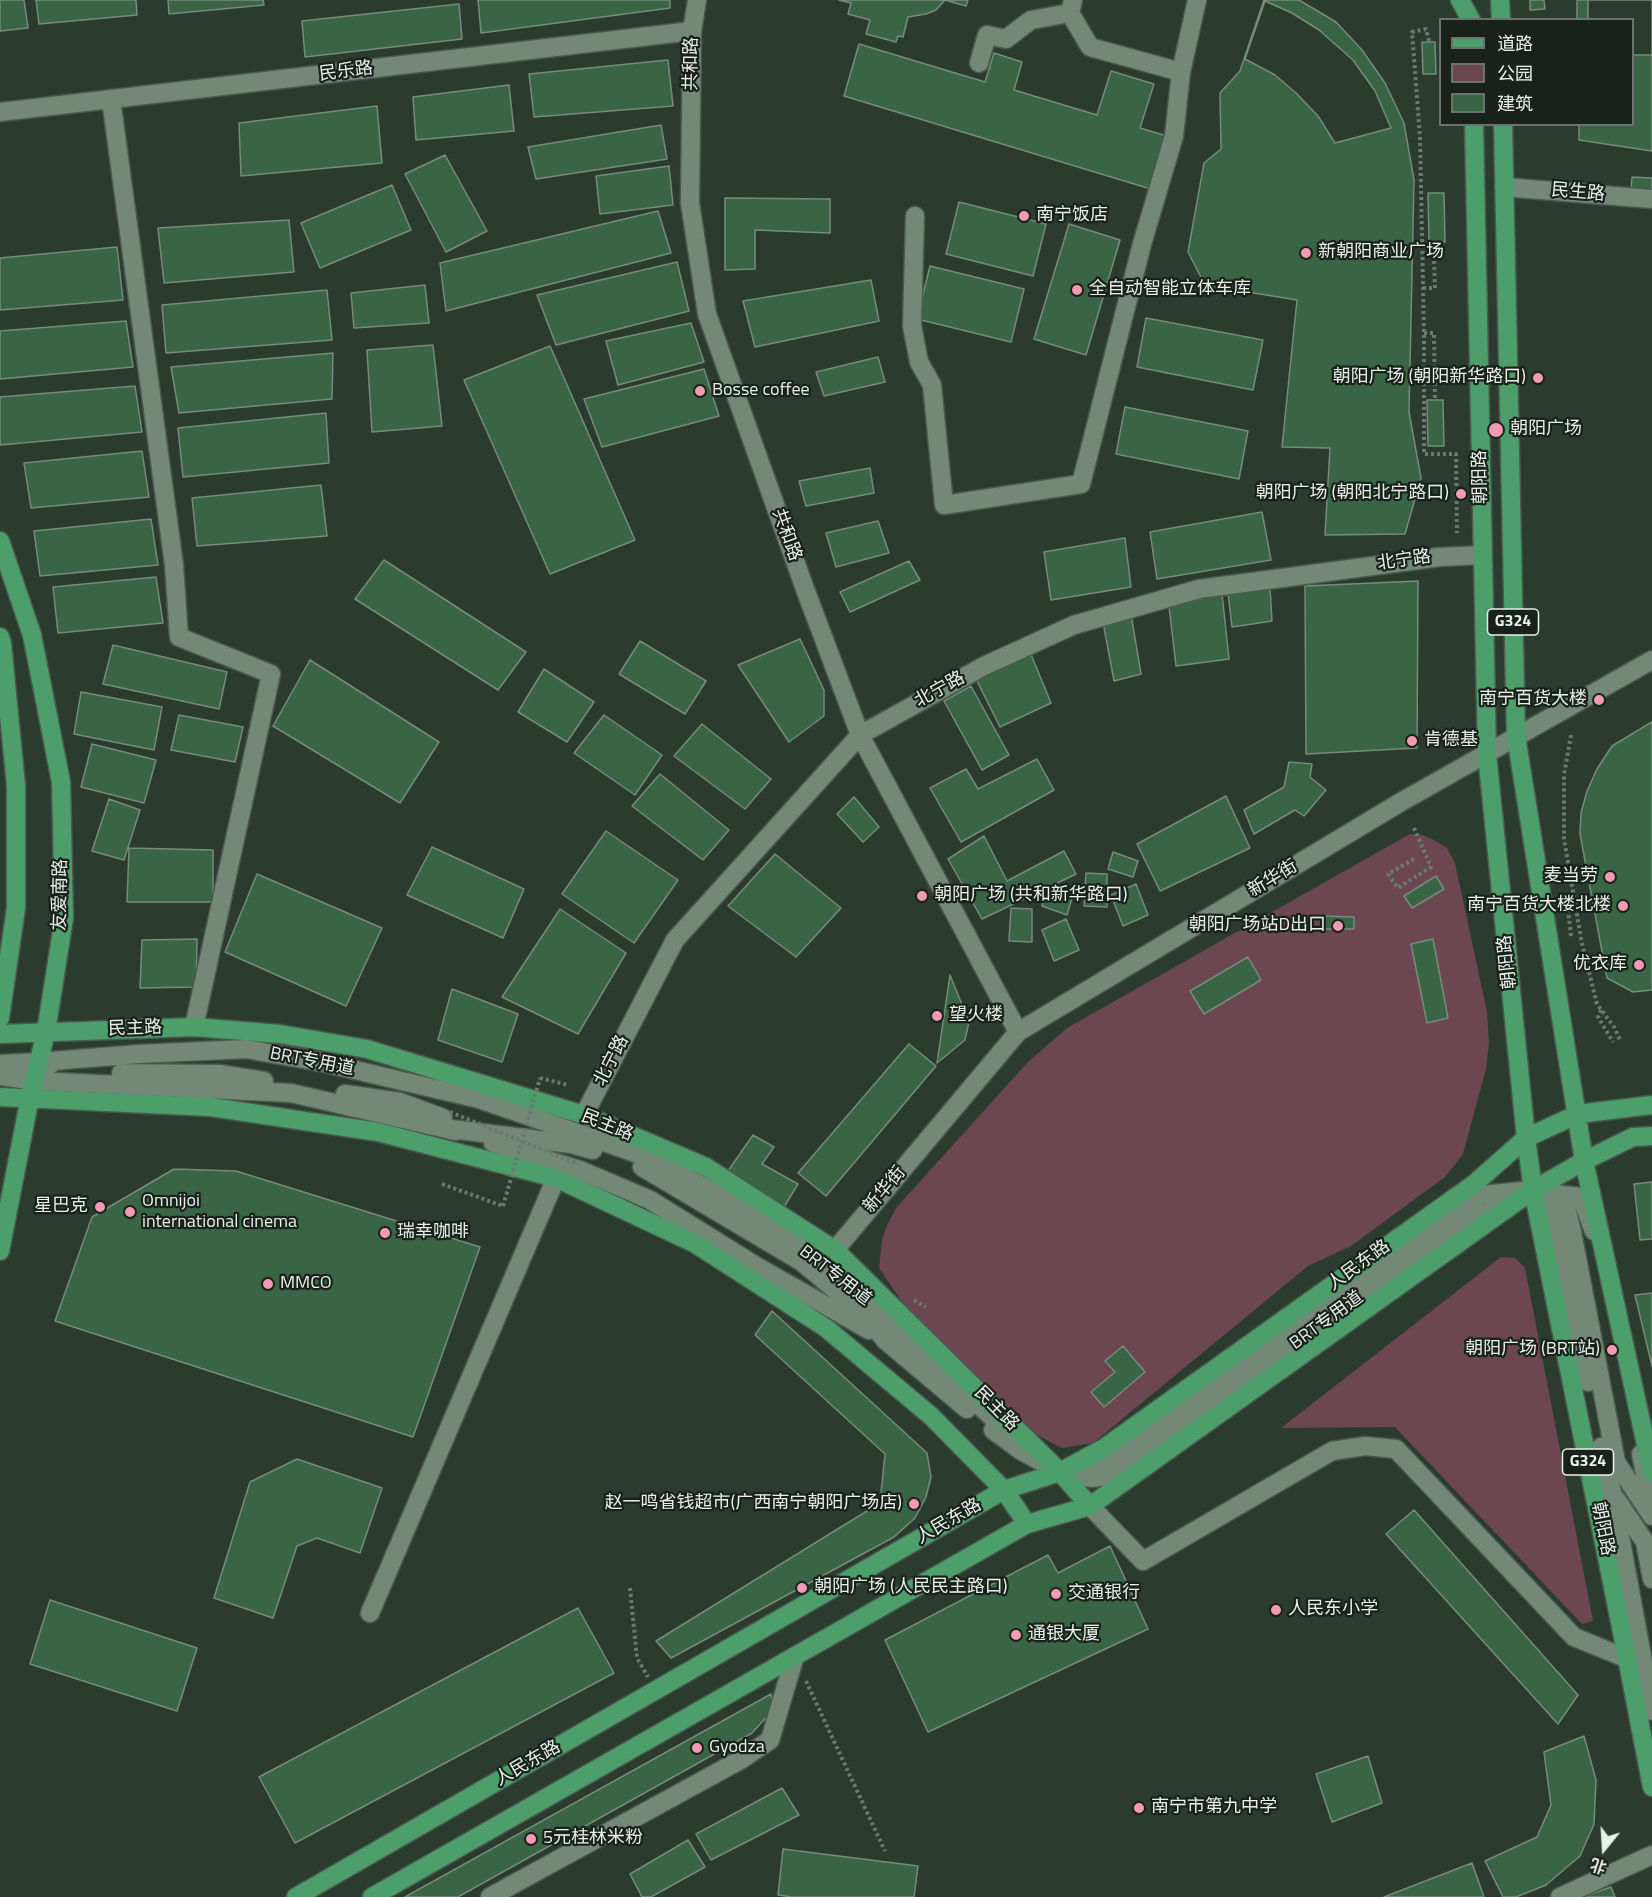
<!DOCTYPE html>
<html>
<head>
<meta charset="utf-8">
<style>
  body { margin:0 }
  #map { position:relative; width:1652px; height:1897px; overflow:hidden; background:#2b3c2f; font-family:"Titillium Web","Noto Sans SC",sans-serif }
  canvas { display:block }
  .legend { position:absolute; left:1439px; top:18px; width:195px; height:108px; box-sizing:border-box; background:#19211b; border:2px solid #6b746d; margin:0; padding:8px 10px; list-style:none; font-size:18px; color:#e7f1e9 }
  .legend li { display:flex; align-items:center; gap:12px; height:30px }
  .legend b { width:30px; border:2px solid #6b746d }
  .north { position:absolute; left:1574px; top:1819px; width:60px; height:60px; -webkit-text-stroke:4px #19211b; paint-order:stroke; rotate:198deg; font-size:16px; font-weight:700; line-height:24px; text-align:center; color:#e7f1e9 }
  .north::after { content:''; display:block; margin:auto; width:21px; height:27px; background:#e7f1e9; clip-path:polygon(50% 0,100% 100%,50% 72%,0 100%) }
</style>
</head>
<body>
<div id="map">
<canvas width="1652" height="1897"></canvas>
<ul class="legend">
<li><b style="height:8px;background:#4c9e6a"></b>道路</li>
<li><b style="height:16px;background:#6c4751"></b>公园</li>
<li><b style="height:16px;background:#396545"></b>建筑</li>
</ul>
<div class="north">北</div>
</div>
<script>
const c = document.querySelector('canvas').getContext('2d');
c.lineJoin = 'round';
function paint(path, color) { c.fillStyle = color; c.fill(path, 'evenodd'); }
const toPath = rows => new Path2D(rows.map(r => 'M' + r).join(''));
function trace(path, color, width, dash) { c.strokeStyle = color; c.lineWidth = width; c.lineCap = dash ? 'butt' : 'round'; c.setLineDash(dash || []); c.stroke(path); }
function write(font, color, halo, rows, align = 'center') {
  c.font = font + ' "Titillium Web","Noto Sans SC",sans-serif'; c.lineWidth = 4.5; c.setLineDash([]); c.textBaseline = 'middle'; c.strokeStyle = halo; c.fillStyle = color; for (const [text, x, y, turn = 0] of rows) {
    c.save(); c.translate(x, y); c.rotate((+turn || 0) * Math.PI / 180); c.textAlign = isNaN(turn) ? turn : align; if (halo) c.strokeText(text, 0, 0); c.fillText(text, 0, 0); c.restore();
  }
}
paint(toPath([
  [1410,834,1422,835,1434,840,1447,848,1455,863,1487,1012,1489,1043,1486,1069,1463,1154,1445,1177,1351,1246,1308,1266,1093,1443,1062,1448,1035,1434,913,1318,879,1268,882,1240,887,1225,897,1207,1027,1063,1067,1028],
  [1501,1257,1515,1258,1525,1268,1593,1621,1582,1624,1395,1427,1281,1428]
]), '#6c4751');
const building = toPath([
  [0,0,24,0,28,28,0,31,0,0],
  [36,0,136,0,137,15,39,24,36,0],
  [168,0,263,0,264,5,169,14,168,0],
  [478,0,670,0,670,8,481,33,478,0],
  [839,0,945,0,936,10,926,14,908,17,903,37,898,36,896,42,866,34,870,20,848,14,851,3,839,0],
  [945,0,968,0,966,6,945,0],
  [1264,0,1299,0,1336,22,1362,50,1385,83,1404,123,1414,180,1409,412,1421,478,1405,534,1325,535,1330,448,1282,447,1297,300,1205,285,1188,252,1204,163,1221,149,1220,93,1240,71,1264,0],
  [1530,0,1544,0,1545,9,1530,10,1530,0],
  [1577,0,1652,0,1652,151,1579,140,1579,124,1632,124,1632,20,1577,20,1577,0],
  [1588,0,1652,0,1652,55,1632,55,1632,20,1588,20,1588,0],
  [1265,1,1292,13,1319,30,1353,60,1375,91,1391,128,1335,143,1318,116,1296,93,1275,75,1245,59,1265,1],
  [459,4,462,39,305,57,302,21,459,4],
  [1422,42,1435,42,1436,74,1423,74,1422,42],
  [859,44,985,82,994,53,1022,62,1014,90,1097,115,1111,71,1154,84,1140,128,1170,137,1154,190,844,96,859,44],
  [668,60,673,106,534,117,529,74,668,60],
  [509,85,514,131,416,140,413,97,509,85],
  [377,106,382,163,241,176,239,123,377,106],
  [661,125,667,159,536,179,528,147,661,125],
  [445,155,487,231,446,252,405,174,445,155],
  [669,166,673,205,600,214,596,176,669,166],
  [1632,177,1652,178,1652,191,1631,189,1632,177],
  [392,185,411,230,320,268,301,223,392,185],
  [1428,193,1444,193,1445,242,1429,243,1428,193],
  [725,198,830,199,830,233,755,230,755,269,725,270,725,198],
  [959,202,1046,224,1033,276,946,254,959,202],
  [658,211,671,253,446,311,440,263,658,211],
  [289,220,294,272,164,283,158,228,289,220],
  [1069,224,1120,240,1086,355,1034,339,1069,224],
  [117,247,123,300,0,310,0,258,117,247],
  [677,262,689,311,556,345,537,295,677,262],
  [930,266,1024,289,1011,342,917,319,930,266],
  [871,280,879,321,755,347,743,301,871,280],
  [425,285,429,323,354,328,351,293,425,285],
  [327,290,332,340,166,353,162,305,327,290],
  [1146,318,1263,340,1253,390,1137,367,1146,318],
  [126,321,133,367,0,379,0,331,126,321],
  [691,323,704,362,618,385,606,341,691,323],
  [433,345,442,426,372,432,367,350,433,345],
  [550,346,635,540,550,574,464,380,550,346],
  [333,353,332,399,179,413,171,367,333,353],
  [878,357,885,382,824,396,816,372,878,357],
  [704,369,719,416,602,447,584,399,704,369],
  [135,386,142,432,0,445,0,397,135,386],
  [1427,400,1443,400,1444,446,1428,446,1427,400],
  [1125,407,1248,431,1239,479,1116,454,1125,407],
  [326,413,329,463,183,477,178,428,326,413],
  [142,451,149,497,31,508,24,463,142,451],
  [870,468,874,493,806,506,799,481,870,468],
  [321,485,327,536,197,546,192,498,321,485],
  [1262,512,1271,560,1157,579,1150,532,1262,512],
  [151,519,158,565,40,576,34,531,151,519],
  [878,521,889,553,836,567,826,533,878,521],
  [1125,538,1131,587,1051,600,1044,552,1125,538],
  [384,560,526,652,498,690,355,599,384,560],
  [909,561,920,580,850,612,840,592,909,561],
  [156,577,163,623,58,633,53,587,156,577],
  [1418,581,1417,748,1306,754,1305,586,1418,581],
  [1270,588,1272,621,1232,627,1228,593,1270,588],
  [1222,594,1229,659,1176,666,1169,606,1222,594],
  [1131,614,1141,674,1114,681,1103,622,1131,614],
  [800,639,824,690,824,716,789,742,738,665,800,639],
  [640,641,706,681,685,714,619,674,640,641],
  [113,645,227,672,219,709,103,684,113,645],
  [1030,652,1051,703,1000,727,976,679,1030,652],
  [310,660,439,742,400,803,273,726,310,660],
  [544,669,594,702,567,742,518,712,544,669],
  [971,686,1009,755,982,770,944,701,971,686],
  [81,692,162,707,154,750,74,734,81,692],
  [179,715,243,727,235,762,171,750,179,715],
  [604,715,662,755,635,795,574,753,604,715],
  [1652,722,1652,990,1633,992,1607,978,1580,834,1581,813,1587,791,1597,769,1612,746,1652,722],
  [702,724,771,779,745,809,674,756,702,724],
  [92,744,156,760,144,803,81,787,92,744],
  [1037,759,1054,790,961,842,930,788,966,769,978,789,1037,759],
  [1289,762,1312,764,1310,777,1326,790,1304,816,1295,810,1254,834,1244,810,1284,787,1289,762],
  [660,774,729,830,703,860,632,806,660,774],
  [1226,796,1250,848,1160,891,1137,844,1226,796],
  [854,797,879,827,863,842,837,814,854,797],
  [109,799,140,810,124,860,92,851,109,799],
  [606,831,678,880,634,943,562,894,606,831],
  [984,836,1007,881,1064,851,1076,874,982,919,948,859,984,836],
  [432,847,524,889,503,938,407,895,432,847],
  [129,848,213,850,213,902,127,902,129,848],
  [1113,852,1138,861,1133,877,1108,869,1113,852],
  [775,854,841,908,796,957,728,906,775,854],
  [1086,873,1107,874,1107,907,1084,906,1086,873],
  [257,874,382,928,346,1006,225,952,257,874],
  [1436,876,1444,889,1412,908,1404,896,1436,876],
  [1136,884,1148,915,1123,926,1111,895,1136,884],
  [1047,889,1072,898,1067,915,1042,906,1047,889],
  [1011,908,1032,909,1032,942,1009,941,1011,908],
  [560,909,626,953,578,1034,502,997,560,909],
  [1322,916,1354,917,1354,929,1322,929,1322,916],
  [1066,919,1079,950,1054,961,1042,930,1066,919],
  [197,939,196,987,140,988,142,940,197,939],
  [1433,939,1448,1018,1427,1023,1411,944,1433,939],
  [1248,957,1261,980,1204,1014,1190,991,1248,957],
  [950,975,969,1022,965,1040,937,1063,950,975],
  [452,989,518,1014,502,1062,438,1040,452,989],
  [909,1044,936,1066,826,1196,798,1173,909,1044],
  [753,1135,774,1147,762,1164,798,1184,784,1207,728,1171,753,1135],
  [174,1169,236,1171,480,1247,413,1437,55,1321,92,1217,174,1169],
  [1652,1182,1652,1239,1640,1240,1634,1184,1652,1182],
  [1652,1293,1652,1366,1635,1295,1652,1293],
  [772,1311,927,1453,931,1477,926,1497,915,1518,894,1537,671,1658,656,1641,880,1503,885,1454,755,1335,772,1311],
  [1123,1346,1145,1372,1104,1407,1091,1392,1115,1372,1105,1361,1123,1346],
  [297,1459,382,1488,360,1553,317,1538,297,1546,273,1618,214,1598,250,1482,297,1459],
  [1414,1510,1578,1695,1558,1724,1386,1534,1414,1510],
  [1110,1546,1148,1629,928,1732,885,1640,1048,1555,1058,1573,1110,1546],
  [50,1600,197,1648,177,1711,30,1664,50,1600],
  [578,1608,614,1673,295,1843,259,1777,578,1608],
  [771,1694,773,1710,752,1733,458,1897,405,1897,771,1694],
  [1584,1736,1596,1780,1594,1824,1580,1856,1546,1885,1516,1897,1503,1897,1485,1861,1537,1837,1551,1805,1544,1752,1584,1736],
  [1368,1756,1382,1803,1332,1822,1316,1774,1368,1756],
  [782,1788,799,1815,711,1860,696,1834,782,1788],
  [688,1840,705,1867,651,1897,642,1897,630,1874,688,1840],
  [783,1849,918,1866,914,1897,792,1897,778,1895,783,1849],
  [1472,1863,1484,1897,1384,1897,1472,1863],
  [1611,1887,1615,1897,1582,1897,1611,1887]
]);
paint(building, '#396545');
trace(building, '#778b7c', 1.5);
const minor = toPath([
  [697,0,692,31,690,203,707,314,805,589,860,735,1018,1032],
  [1073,0,1070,13,1090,47,1181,72],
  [979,63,987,35,1006,39,1031,20,1070,13],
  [111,99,174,565,179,637,271,674,194,1027],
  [0,112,692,31],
  [1504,187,1652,199],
  [915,216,912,326,919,362,932,385,944,505,1081,484,1142,244,1174,136,1181,72,1197,0],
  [39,1062,139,1054,246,1049,325,1063,479,1099,650,1158,752,1213,851,1286,1009,1433],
  [0,1064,39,1062,50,1065],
  [121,1073,219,1074,264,1081],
  [0,1076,35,1081,291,1093,455,1131],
  [345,1094,400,1102,443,1118],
  [584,1115,675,940,860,735,984,666,1074,625,1199,589,1440,557,1483,555],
  [443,1128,571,1144,593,1150],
  [493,1143,580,1170,650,1200,756,1266,869,1330],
  [642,1167,802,1262,864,1314,885,1340,967,1409],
  [1531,1191,1533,1190,1555,1211,1557,1232,1588,1382],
  [1563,1195,1581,1197,1594,1231],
  [835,1250,1018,1032,1401,802,1652,660],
  [993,1430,1020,1450,1060,1472,1091,1478,1107,1476,1136,1459,1450,1232,1499,1207],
  [1601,1447,1612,1492,1652,1711],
  [1641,1454,1652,1509],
  [1065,1471,1091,1466,1126,1448,1482,1195,1533,1190,1563,1195,1572,1232,1616,1462,1652,1516],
  [1616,1499,1645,1542,1652,1579],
  [1090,1506,1143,1561,1332,1451,1365,1446,1396,1449,1574,1637,1628,1659],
  [370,1613,556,1178],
  [490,1897,742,1759,770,1740,795,1656],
  [1560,1897,1652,1855]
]);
const major = toPath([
  [1460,0,1471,20],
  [1500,0,1501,20],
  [1474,124,1487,754,1526,1138,1533,1190,1621,1627,1652,1787],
  [1503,124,1516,736,1584,1161,1652,1472],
  [0,541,32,635,61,782,64,918,46,1032,30,1097,0,1251],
  [0,637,2,643,16,786,16,908,0,1018],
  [0,1034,194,1027,280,1034,367,1049,584,1115,706,1167,835,1250,1060,1472,1090,1506],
  [0,1097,211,1107,378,1132,556,1178,694,1243,826,1328,931,1416,1004,1490,1027,1524],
  [296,1897,1004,1490,1060,1472,1104,1448,1474,1184,1526,1138,1578,1114,1652,1105],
  [372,1897,1027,1524,1090,1506,1533,1190,1584,1161,1633,1137,1652,1136]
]);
trace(minor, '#4a594e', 21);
trace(major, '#4a594e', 21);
trace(toPath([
  [1429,41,1426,29,1412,32,1420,138,1424,333,1424,454,1456,454,1457,533],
  [1423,288,1435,288,1434,260],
  [1424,333,1434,333,1435,400],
  [1571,735,1564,775,1564,839,1582,944,1597,1004,1614,1027,1620,1040],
  [1414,859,1388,874,1398,888,1431,867,1414,828],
  [1571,936,1567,900,1574,899],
  [1601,1010,1598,1017,1613,1042],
  [540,1078,568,1085],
  [442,1184,503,1206],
  [914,1300,926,1307],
  [630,1588,637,1658,648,1677],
  [806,1681,885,1851]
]), '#6b7a6e', 4, [3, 3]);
trace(minor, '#748878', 18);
trace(major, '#4c9e6a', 18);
trace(toPath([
  [450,1112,578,1164],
  [503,1206,540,1078]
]), '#6b7a6e', 4, [3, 3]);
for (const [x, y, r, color] of [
  [1024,216,6,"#f19ab3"],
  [1306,253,6,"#f19ab3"],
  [1077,290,6,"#f19ab3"],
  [1538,378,6,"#f19ab3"],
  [700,391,6,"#f19ab3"],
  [1496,430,8,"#f19ab3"],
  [1461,494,6,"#f19ab3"],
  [1599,700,6,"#f19ab3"],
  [1412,741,6,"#f19ab3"],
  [1610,877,6,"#f19ab3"],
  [922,896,6,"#f19ab3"],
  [1623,906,6,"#f19ab3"],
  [1338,926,6,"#f19ab3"],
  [1639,965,6,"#f19ab3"],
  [937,1016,6,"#f19ab3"],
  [100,1207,6,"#f19ab3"],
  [130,1212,6,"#f19ab3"],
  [385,1233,6,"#f19ab3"],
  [268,1284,6,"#f19ab3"],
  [1612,1350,6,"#f19ab3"],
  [914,1504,6,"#f19ab3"],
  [802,1588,6,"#f19ab3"],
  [1056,1594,6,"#f19ab3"],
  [1276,1610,6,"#f19ab3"],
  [1016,1635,6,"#f19ab3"],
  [697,1748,6,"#f19ab3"],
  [1139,1808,6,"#f19ab3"],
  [531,1839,6,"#f19ab3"]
]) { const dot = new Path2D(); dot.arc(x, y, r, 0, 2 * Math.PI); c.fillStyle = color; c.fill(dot); trace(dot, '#19211b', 2); }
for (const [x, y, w] of [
  [1513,622,51],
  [1588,1462,51]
]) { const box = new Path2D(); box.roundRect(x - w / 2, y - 13, w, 26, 4.5); c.fillStyle = '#19211b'; c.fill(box); trace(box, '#e7f1e9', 1.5); }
write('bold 16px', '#e7f1e9', null, [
  ["G324",1513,622],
  ["G324",1588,1462]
]);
write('18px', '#e7f1e9', '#19211b', [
  ["共和路",692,64,-89],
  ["民乐路",346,72,-7],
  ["民生路",1578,193,5],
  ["朝阳路",1481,477,-91],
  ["共和路",786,535,70],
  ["北宁路",1404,561,-8],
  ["北宁路",940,690,-29],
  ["新华街",1273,879,-31],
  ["友爱南路",61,895,-89],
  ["朝阳路",1508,962,-96],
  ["民主路",135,1029,-2],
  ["北宁路",612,1061,-63],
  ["BRT专用道",312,1062,11],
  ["民主路",607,1126,22],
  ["新华街",885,1190,-50],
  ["人民东路",1359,1266,-36],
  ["BRT专用道",835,1276,38],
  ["BRT专用道",1327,1321,-36],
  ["民主路",996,1409,45],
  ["人民东路",949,1522,-30],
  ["朝阳路",1602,1529,79],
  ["人民东路",528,1764,-30]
]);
write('18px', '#e7f1e9', '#19211b', [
  ["南宁饭店",1036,216],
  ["新朝阳商业广场",1318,253],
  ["全自动智能立体车库",1089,290],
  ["朝阳广场 (朝阳新华路口)",1526,378,"right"],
  ["Bosse coffee",712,391],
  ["朝阳广场",1510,430],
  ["朝阳广场 (朝阳北宁路口)",1449,494,"right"],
  ["南宁百货大楼",1587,700,"right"],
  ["肯德基",1424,741],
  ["麦当劳",1598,877,"right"],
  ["朝阳广场 (共和新华路口)",934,896],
  ["南宁百货大楼北楼",1611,906,"right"],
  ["朝阳广场站D出口",1326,926,"right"],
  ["优衣库",1627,965,"right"],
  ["望火楼",949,1016],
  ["Omnijoi",142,1202],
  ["international cinema",142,1223],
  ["星巴克",88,1207,"right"],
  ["瑞幸咖啡",397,1233],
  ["MMCO",280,1284],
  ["朝阳广场 (BRT站)",1600,1350,"right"],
  ["赵一鸣省钱超市(广西南宁朝阳广场店)",902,1504,"right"],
  ["朝阳广场 (人民民主路口)",814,1588],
  ["交通银行",1068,1594],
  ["人民东小学",1288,1610],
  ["通银大厦",1028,1635],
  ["Gyodza",709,1748],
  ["南宁市第九中学",1151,1808],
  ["5元桂林米粉",543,1839]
], 'left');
</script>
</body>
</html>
